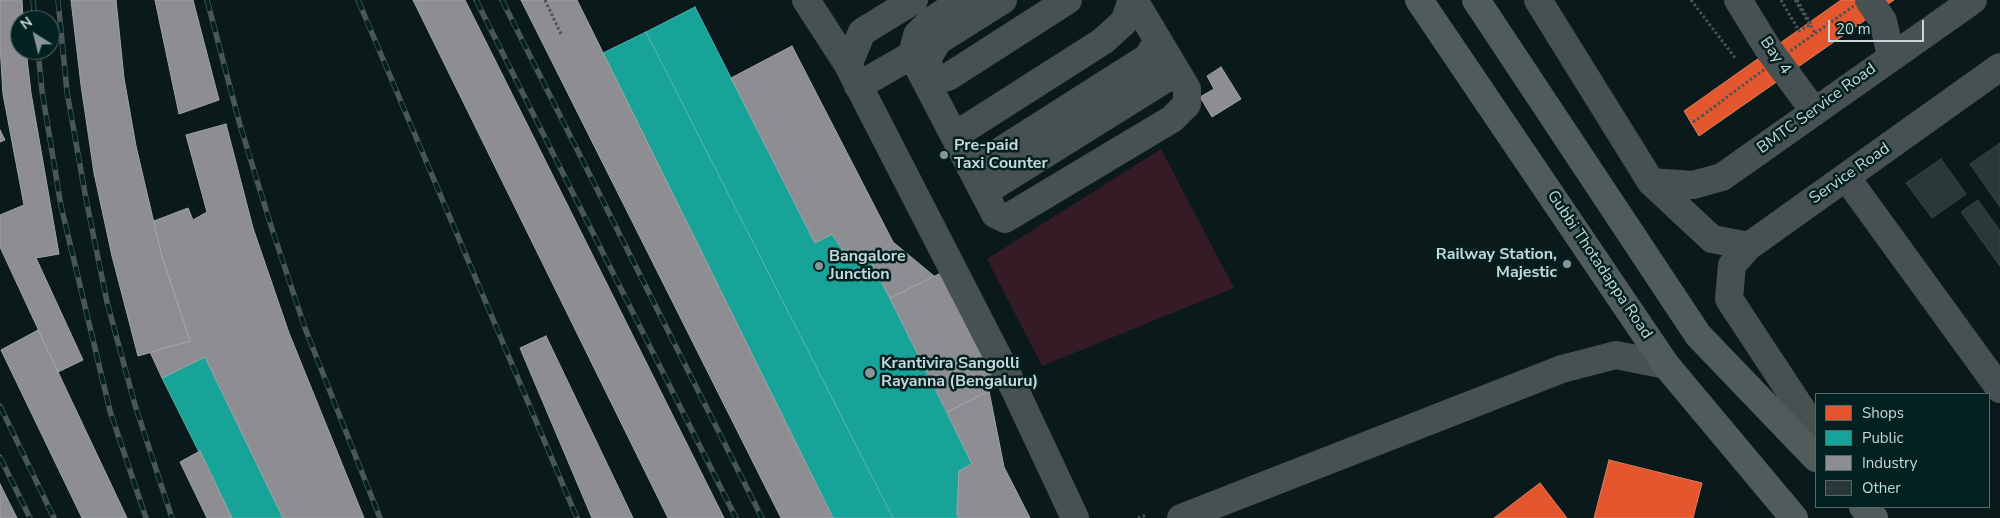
<!DOCTYPE html>
<html>
<head>
<meta charset="utf-8">
<style>
  body { margin:0 }
  #map { position:relative; width:2000px; height:518px; overflow:hidden; background:#0a1a1a; font-family:"Nunito Sans",sans-serif }
  canvas { display:block }
  .legend { position:absolute; left:1815px; top:393px; width:175px; height:115px; box-sizing:border-box; background:#032121; border:1px solid #526a6a; margin:0; padding:6px 9px; list-style:none; font-size:15px; color:#c8d8d8 }
  .legend li { display:flex; align-items:center; gap:10px; height:25px }
  .legend b { width:25px; border:1px solid #526a6a }
  .north { position:absolute; left:10px; top:10px; width:50px; height:50px; box-sizing:border-box; background:#032121; border:1px solid #526a6a; border-radius:50%; rotate:324deg; font-size:14px; font-weight:700; line-height:20px; text-align:center; color:#c8d8d8 }
  .north::after { content:''; display:block; margin:auto; width:18px; height:22px; background:#869696; clip-path:polygon(50% 0,100% 100%,50% 72%,0 100%) }
  .scale { position:absolute; left:1828px; top:20px; width:96px; height:22px; box-sizing:border-box; border:2px solid #c8d8d8; border-top:0; padding-left:6px; font-size:15px; line-height:18px; white-space:nowrap; color:#c8d8d8; -webkit-text-stroke:4px #032121; paint-order:stroke }
</style>
</head>
<body>
<div id="map">
<canvas width="2000" height="518"></canvas>
<ul class="legend">
<li><b style="height:14px;background:#e4572e"></b>Shops</li>
<li><b style="height:14px;background:#17a398"></b>Public</li>
<li><b style="height:14px;background:#8d8d92"></b>Industry</li>
<li><b style="height:14px;background:#2a3837"></b>Other</li>
</ul>
<div class="north">N</div>
<div class="scale">20 m</div>
</div>
<script>
const c = document.querySelector('canvas').getContext('2d');
c.lineJoin = 'round';
function paint(path, color) { c.fillStyle = color; c.fill(path, 'evenodd'); }
const toPath = rows => new Path2D(rows.map(r => 'M' + r).join(''));
function trace(path, color, width, dash) { c.strokeStyle = color; c.lineWidth = width; c.lineCap = dash ? 'butt' : 'round'; c.setLineDash(dash || []); c.stroke(path); }
function write(font, color, halo, rows, align = 'center') {
  c.font = font + ' "Nunito Sans",sans-serif'; c.lineWidth = 5; c.setLineDash([]); c.textBaseline = 'middle'; c.strokeStyle = halo; c.fillStyle = color; for (const [text, x, y, turn = 0] of rows) {
    c.save(); c.translate(x, y); c.rotate((+turn || 0) * Math.PI / 180); c.textAlign = isNaN(turn) ? turn : align; if (halo) c.strokeText(text, 0, 0); c.fillText(text, 0, 0); c.restore();
  }
}
paint(toPath([
  [1161,149,1234,288,1042,366,987,259]
]), '#351b25');
const shops = toPath([
  [1841,0,1894,0,1699,136,1684,111,1841,0],
  [1609,460,1702,483,1693,518,1594,518,1609,460],
  [1540,483,1567,518,1494,518,1540,483]
]);
paint(shops, '#e4572e');
trace(shops, '#dc7e61', 1);
const public = toPath([
  [695,7,815,243,832,234,842,249,869,259,877,273,972,464,959,471,957,514,959,518,893,518,646,32,695,7],
  [646,32,893,518,833,518,603,53,646,32],
  [205,357,283,518,232,518,162,378,205,357]
]);
paint(public, '#17a398');
trace(public, '#4cb3ab', 1);
const industry = toPath([
  [0,0,22,0,23,20,20,20,20,50,26,50,31,93,59,254,36,258,83,360,58,372,0,247,0,215,24,205,3,94,0,46,0,0],
  [71,0,116,0,124,78,136,146,161,253,190,341,138,356,112,256,94,173,81,85,71,0],
  [155,0,193,0,219,100,179,114,155,0],
  [413,0,465,0,724,518,668,518,413,0],
  [521,0,577,0,833,518,781,518,521,0],
  [792,46,893,242,934,276,890,298,869,259,842,249,832,234,815,243,731,78,792,46],
  [1221,67,1241,99,1212,117,1200,97,1214,89,1207,76,1221,67],
  [226,124,253,228,289,333,364,518,283,518,205,357,162,378,150,352,190,341,161,253,154,221,188,208,193,220,207,212,186,135,226,124],
  [0,130,5,140,0,142,0,130],
  [941,273,998,386,947,412,890,298,941,273],
  [38,330,58,372,127,518,82,518,1,350,38,330],
  [546,336,633,518,592,518,520,348,546,336],
  [989,391,1004,467,1030,518,959,518,957,514,959,471,972,464,947,412,989,391],
  [200,451,232,518,207,518,180,462,200,451],
  [0,484,17,518,0,518,0,484]
]);
paint(industry, '#8d8d92');
trace(industry, '#9fa4a7', 1);
const building = toPath([
  [2000,143,2000,207,1970,164,2000,143],
  [1941,159,1966,194,1932,218,1906,183,1941,159],
  [1978,200,2000,231,2000,266,1961,212,1978,200]
]);
paint(building, '#2a3837');
trace(building, '#384545', 1);
trace(toPath([
  [545,0,562,36],
  [1691,0,1736,59],
  [1781,0,1799,31,1811,24,1797,0],
  [1693,122,1702,116],
  [1138,518,1146,515]
]), '#4b5454', 3, [2.5, 2.5]);
trace(toPath([
  [806,0,848,65],
  [914,0,862,32,848,65,1015,390,1075,518],
  [963,0,931,21,917,35,912,55,995,214,1005,219,1172,119,1187,104,1187,89,1134,0],
  [1003,0,938,41,927,59,933,79,948,77,1068,0],
  [1538,0,1651,182,1712,239,1749,246],
  [1738,0,1767,47,1814,111],
  [1869,0,1883,21,1891,56],
  [858,86,912,55],
  [954,136,1103,41,1124,22,1132,0],
  [972,169,1148,57,1158,40],
  [1846,177,2000,389],
  [1651,182,1693,185,1722,177,1973,0],
  [984,192,1165,79,1173,66],
  [1816,431,1729,299,1732,265,1749,246,2000,67],
  [1181,518,1562,369,1616,355,1666,365]
]), '#475151', 28);
trace(toPath([
  [1419,0,1666,365,1794,518],
  [1476,0,1698,335,1816,458],
  [1863,507,1874,518]
]), '#4f5c5b', 28);
const rail = toPath([
  [33,0,35,20],
  [58,0,67,92,86,199,107,302,135,405,172,518],
  [207,0,240,125,271,226,305,328,380,518],
  [358,0,577,518],
  [476,0,736,518],
  [502,0,762,518],
  [38,50,42,91,61,206,110,411,146,518],
  [0,406,54,518],
  [0,457,30,518]
]);
trace(rail, '#4b5656', 5.5);
trace(rail, '#032121', 4, [11]);
trace(toPath([
  [1795,0,1815,33],
  [1702,116,1751,79,1862,0]
]), '#4b5454', 3, [2.5, 2.5]);
for (const [x, y, r, color] of [
  [944,155,5,"#869696"],
  [1567,264,5,"#869696"],
  [819,266,5,"#869696"],
  [870,373,6,"#869696"]
]) { const dot = new Path2D(); dot.arc(x, y, r, 0, 2 * Math.PI); c.fillStyle = color; c.fill(dot); trace(dot, '#032121', 2); }
write('16px', '#c8d8d8', '#032121', [
  ["Bay 4",1775,56,55],
  ["BMTC Service Road",1817,109,-36],
  ["Service Road",1850,174,-35],
  ["Gubbi Thotadappa Road",1599,265,56]
]);
write('bold 16px', '#c8d8d8', '#032121', [
  ["Pre-paid",954,146],
  ["Taxi Counter",954,164],
  ["Railway Station,",1557,255,"right"],
  ["Majestic",1557,273,"right"],
  ["Bangalore",829,257],
  ["Junction",829,275],
  ["Krantivira Sangolli",881,364],
  ["Rayanna (Bengaluru)",881,382]
], 'left');
</script>
</body>
</html>
